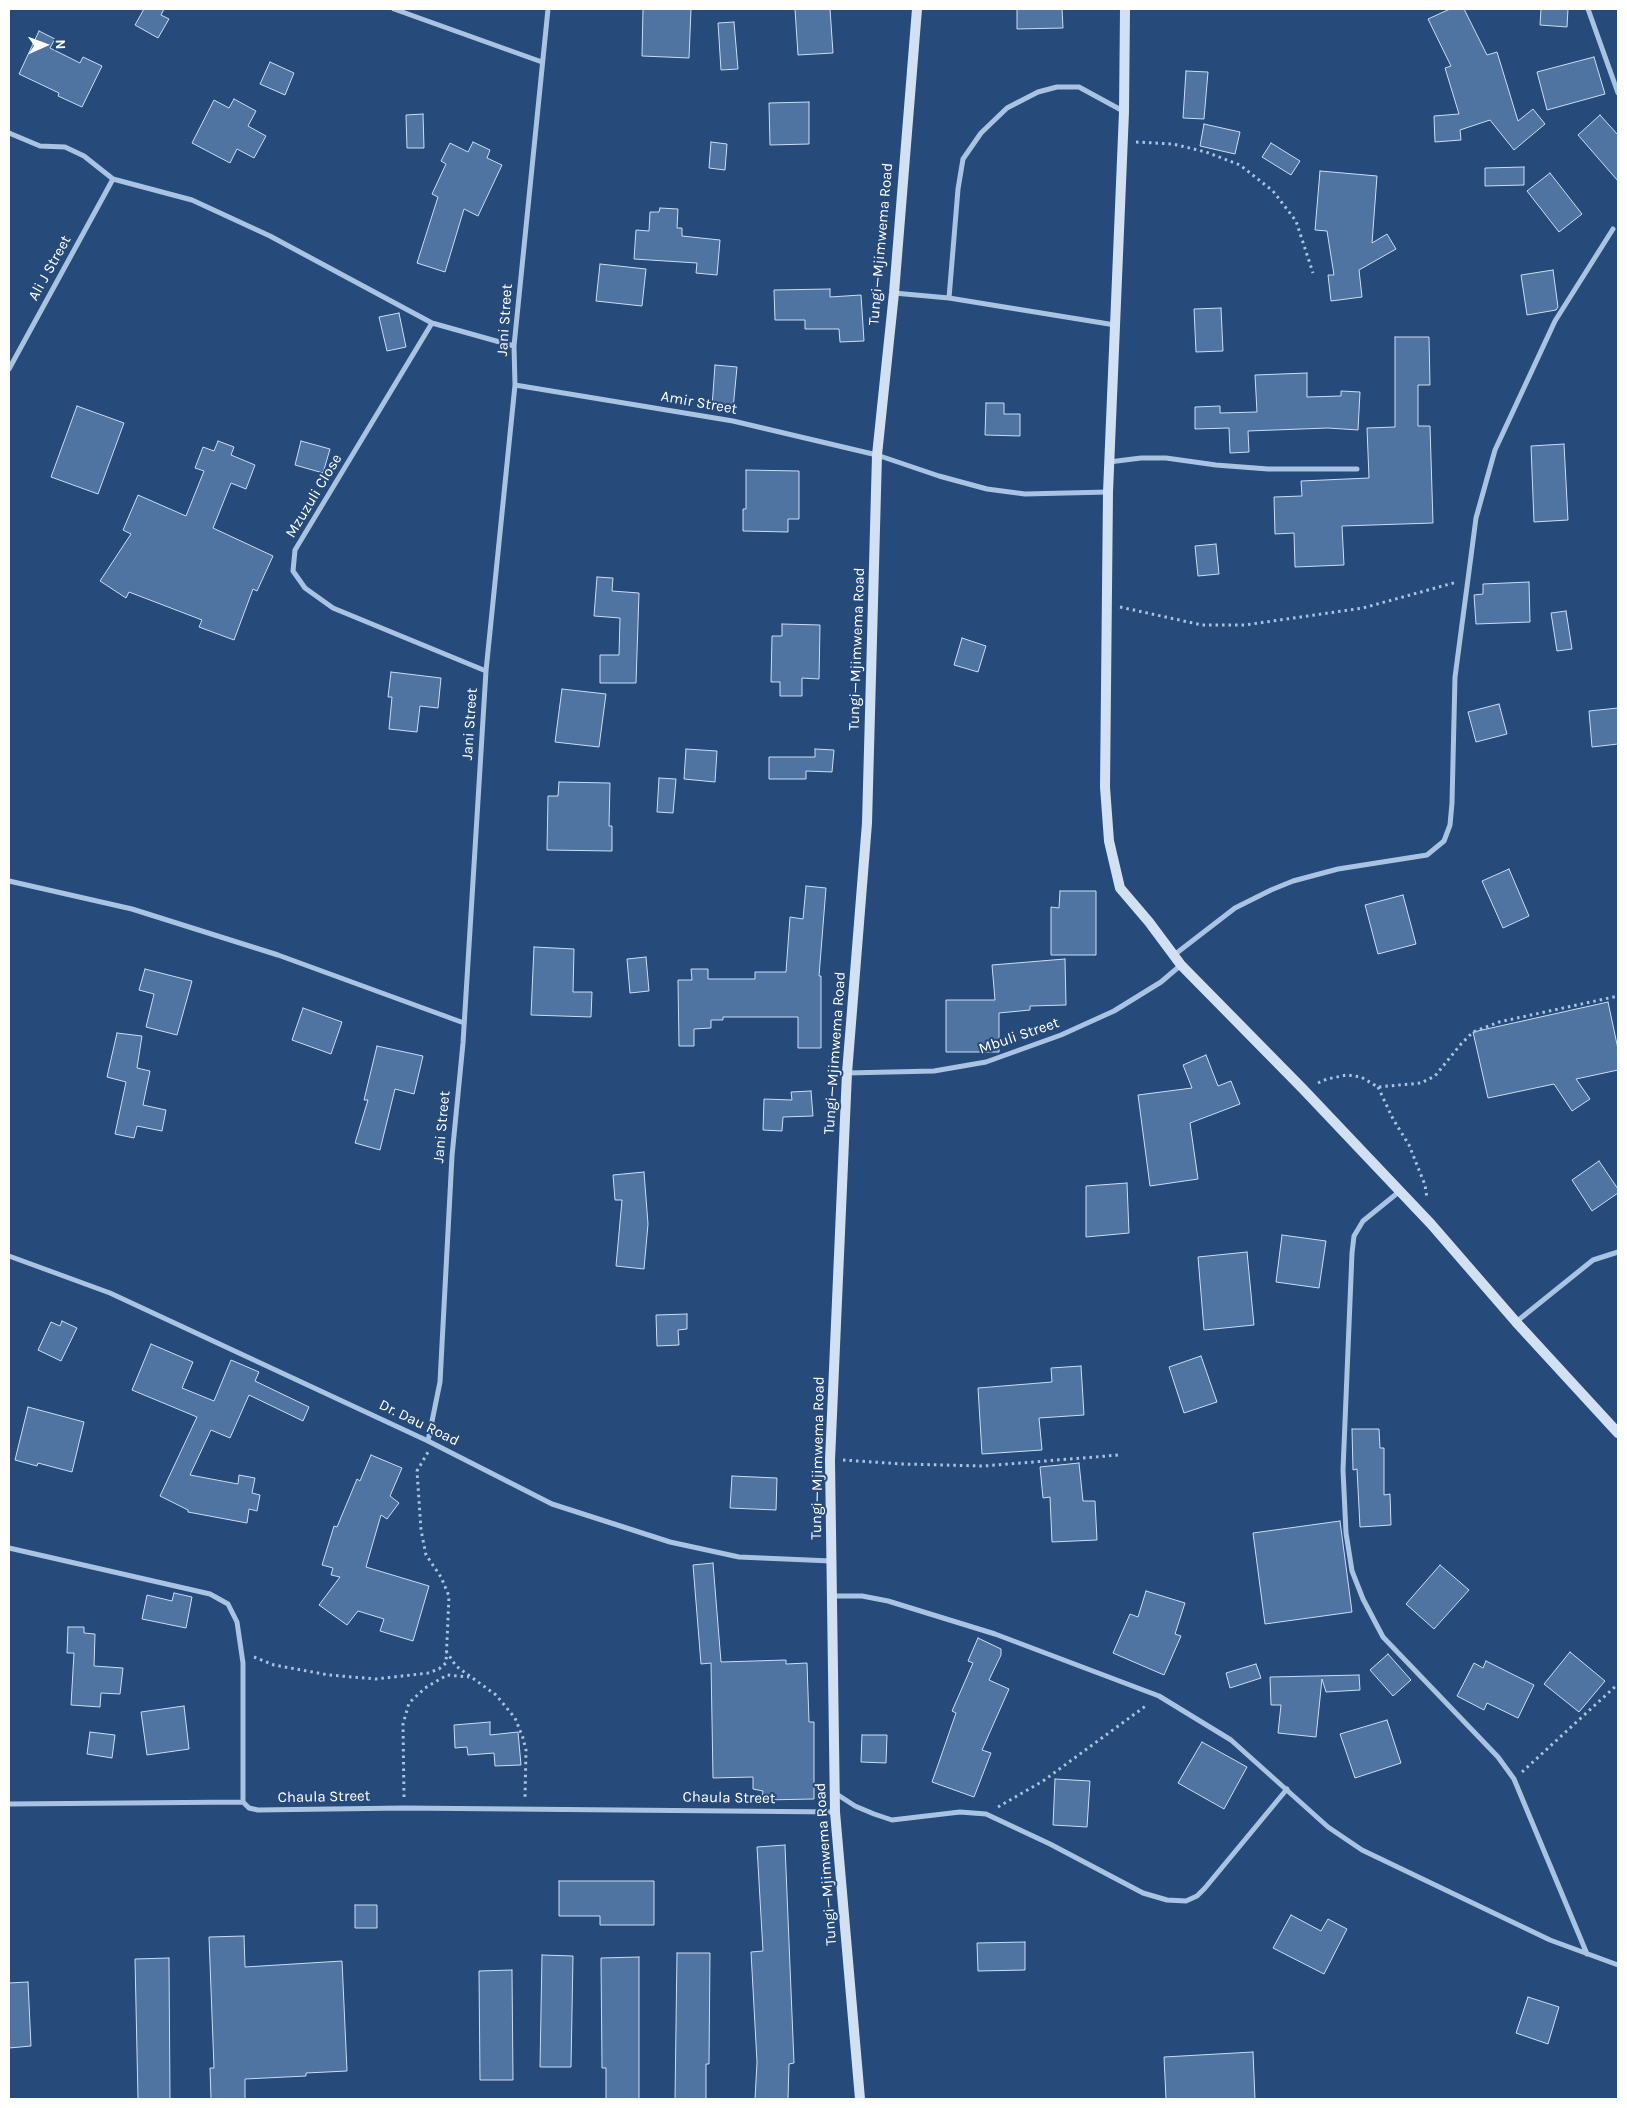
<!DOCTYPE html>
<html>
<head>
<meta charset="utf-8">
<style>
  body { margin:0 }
  #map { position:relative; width:1627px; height:2108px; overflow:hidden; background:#264a79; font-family:Karla,sans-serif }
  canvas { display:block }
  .frame { position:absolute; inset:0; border:10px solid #fff; pointer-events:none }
  .north { position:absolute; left:20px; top:20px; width:50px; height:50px; -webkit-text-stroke:4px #264a79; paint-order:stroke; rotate:88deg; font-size:14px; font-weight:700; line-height:20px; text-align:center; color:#fff }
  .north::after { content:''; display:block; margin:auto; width:18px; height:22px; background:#fff; clip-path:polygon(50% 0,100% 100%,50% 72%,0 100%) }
</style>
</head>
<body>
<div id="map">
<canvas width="1627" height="2108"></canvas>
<div class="frame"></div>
<div class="north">N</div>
</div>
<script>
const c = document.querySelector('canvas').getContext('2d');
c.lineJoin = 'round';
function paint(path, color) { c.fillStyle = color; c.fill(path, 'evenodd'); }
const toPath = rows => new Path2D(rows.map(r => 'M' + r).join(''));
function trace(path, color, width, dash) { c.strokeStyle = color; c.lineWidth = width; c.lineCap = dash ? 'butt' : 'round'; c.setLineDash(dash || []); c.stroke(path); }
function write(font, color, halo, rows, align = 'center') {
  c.font = font + ' Karla,sans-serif'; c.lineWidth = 4; c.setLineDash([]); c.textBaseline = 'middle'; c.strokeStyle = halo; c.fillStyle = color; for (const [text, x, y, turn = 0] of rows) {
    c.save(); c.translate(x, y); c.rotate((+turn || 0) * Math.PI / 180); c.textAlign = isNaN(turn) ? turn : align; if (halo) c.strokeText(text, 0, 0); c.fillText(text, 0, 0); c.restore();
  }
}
const building = toPath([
  [144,9,164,9,161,15,169,19,158,38,135,25,144,9],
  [643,9,691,9,689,58,642,56,643,9],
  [795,9,830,9,833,53,798,55,795,9],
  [1017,9,1062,9,1063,28,1017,29,1017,9],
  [1450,9,1464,9,1487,55,1497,52,1518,121,1533,109,1545,124,1514,150,1490,120,1460,130,1461,140,1435,142,1434,116,1459,114,1445,68,1451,66,1428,19,1450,9],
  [1541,9,1568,9,1567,27,1540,25,1541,9],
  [734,22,738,69,721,70,718,23,734,22],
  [39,31,55,39,50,48,80,63,83,57,102,66,82,107,58,96,59,93,19,74,39,31],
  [1594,57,1605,94,1547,110,1537,72,1594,57],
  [270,62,294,73,285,95,260,84,270,62],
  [1186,71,1208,72,1204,119,1183,118,1186,71],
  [234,99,256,111,248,126,266,136,254,158,237,149,230,163,192,143,214,100,229,108,234,99],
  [809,102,809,144,770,145,769,103,809,102],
  [423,114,424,148,407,148,406,115,423,114],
  [1600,115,1618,135,1618,181,1578,135,1600,115],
  [1204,124,1240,132,1235,154,1200,146,1204,124],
  [473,142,490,150,487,158,502,165,478,216,464,209,445,272,417,263,438,197,432,194,446,164,441,161,450,143,468,152,473,142],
  [711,142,727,144,725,170,709,168,711,142],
  [1271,143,1300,161,1291,175,1262,157,1271,143],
  [1524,167,1524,185,1485,186,1485,168,1524,167],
  [1320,171,1377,176,1372,243,1387,234,1396,249,1359,270,1362,297,1331,301,1328,275,1334,275,1327,231,1315,230,1320,171],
  [1550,173,1582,214,1559,232,1527,191,1550,173],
  [660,208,678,209,677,228,682,228,682,236,720,240,717,275,696,273,697,263,634,259,636,230,649,231,650,212,659,212,660,208],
  [600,264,646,269,642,306,596,301,600,264],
  [1553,270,1558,307,1556,310,1527,315,1521,275,1553,270],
  [830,289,830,297,861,295,864,341,840,342,839,329,805,329,805,320,775,320,774,290,830,289],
  [1221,308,1223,351,1196,352,1194,309,1221,308],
  [399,313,406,347,387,351,379,317,399,313],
  [1395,337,1429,337,1430,385,1418,385,1418,426,1430,426,1433,523,1342,526,1344,565,1295,567,1294,533,1275,534,1274,497,1302,496,1301,481,1369,478,1367,428,1395,427,1395,337],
  [715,365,737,367,733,409,712,407,715,365],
  [1307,373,1307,397,1341,396,1341,391,1360,392,1358,430,1328,428,1248,431,1249,452,1230,453,1229,428,1195,429,1195,407,1220,406,1220,413,1257,412,1255,375,1307,373],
  [986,403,1004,403,1004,414,1020,414,1020,436,985,435,986,403],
  [77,406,124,423,98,494,51,477,77,406],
  [218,441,234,447,231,455,255,465,246,489,231,483,213,528,273,556,257,591,253,589,234,640,199,627,202,620,129,592,126,598,100,581,131,534,123,530,138,495,186,516,204,471,195,468,203,447,214,451,218,441],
  [301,441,330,449,323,473,295,465,301,441],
  [1564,444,1568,520,1534,522,1531,446,1564,444],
  [746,470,799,471,799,519,788,519,788,532,743,531,743,509,746,509,746,470],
  [1216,544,1219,574,1198,576,1195,546,1216,544],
  [597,577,613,578,612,591,639,593,636,683,600,683,600,655,619,655,620,618,594,616,597,577],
  [1529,582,1530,622,1476,624,1474,595,1483,594,1483,584,1529,582],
  [1566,611,1572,649,1557,651,1551,613,1566,611],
  [782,624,820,625,819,679,802,678,802,696,780,696,780,682,771,682,772,636,782,636,782,624],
  [962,638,986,646,978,672,954,665,962,638],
  [391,672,441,678,438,708,420,706,417,732,389,729,392,697,388,697,391,672],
  [562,689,606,694,599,747,555,742,562,689],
  [1499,704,1507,734,1476,742,1468,712,1499,704],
  [1618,708,1618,744,1592,747,1589,711,1618,708],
  [686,749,717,751,715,782,684,779,686,749],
  [815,749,834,750,832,772,806,771,806,779,769,779,769,757,815,757,815,749],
  [659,778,676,779,673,813,657,812,659,778],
  [559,782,610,783,609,826,612,826,612,851,547,850,548,796,558,796,559,782],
  [1509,869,1529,916,1503,928,1482,881,1509,869],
  [806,886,826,888,819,976,821,976,821,1048,798,1048,798,1017,723,1017,723,1020,711,1020,711,1028,694,1029,694,1046,679,1046,678,980,692,980,691,969,708,969,708,979,755,979,755,972,786,972,790,917,803,919,806,886],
  [1060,891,1096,891,1096,955,1051,955,1051,907,1059,908,1060,891],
  [1403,895,1416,944,1378,954,1365,905,1403,895],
  [534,947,574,949,573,992,592,992,591,1017,531,1015,534,947],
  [646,957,649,991,630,993,627,959,646,957],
  [1065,959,1066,1005,1030,1006,1030,1010,999,1013,999,1052,946,1052,946,1000,995,1000,992,965,1065,959],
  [145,969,192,981,177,1035,146,1027,154,994,139,990,145,969],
  [1608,1002,1618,1049,1618,1070,1576,1079,1590,1099,1572,1111,1554,1084,1488,1098,1473,1032,1608,1002],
  [303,1008,342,1022,331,1054,292,1040,303,1008],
  [117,1033,142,1036,137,1068,150,1071,143,1105,166,1110,162,1131,137,1126,134,1138,115,1134,126,1082,107,1077,117,1033],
  [377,1046,423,1056,414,1094,395,1089,380,1150,355,1143,368,1100,364,1100,377,1046],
  [1206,1055,1218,1086,1231,1081,1240,1104,1190,1123,1198,1179,1150,1186,1138,1095,1192,1088,1183,1065,1206,1055],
  [811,1091,813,1116,783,1117,782,1131,763,1130,764,1099,792,1100,791,1092,811,1091],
  [1599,1161,1618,1189,1618,1193,1592,1211,1572,1180,1599,1161],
  [644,1172,648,1224,644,1269,616,1266,622,1200,615,1200,613,1175,644,1172],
  [1127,1183,1129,1233,1086,1237,1086,1186,1127,1183],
  [1282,1235,1326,1241,1319,1288,1276,1282,1282,1235],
  [1247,1252,1254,1325,1204,1330,1198,1257,1247,1252],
  [687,1314,687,1329,678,1330,679,1345,657,1346,656,1315,687,1314],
  [62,1321,77,1328,61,1361,38,1350,51,1322,60,1326,62,1321],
  [151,1344,193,1362,182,1388,214,1401,231,1360,259,1372,255,1381,309,1407,303,1421,249,1395,230,1438,211,1430,190,1475,238,1484,239,1475,255,1478,252,1493,260,1495,257,1511,249,1509,247,1523,188,1512,188,1510,160,1496,197,1417,132,1390,151,1344],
  [1201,1356,1217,1402,1184,1413,1169,1367,1201,1356],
  [1081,1366,1084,1415,1039,1418,1042,1450,982,1454,978,1388,1052,1382,1051,1368,1081,1366],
  [28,1407,84,1422,72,1472,38,1463,37,1466,15,1460,28,1407],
  [1352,1429,1379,1429,1380,1448,1384,1448,1384,1495,1390,1494,1391,1525,1360,1527,1357,1469,1353,1470,1352,1429],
  [371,1455,402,1468,390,1496,399,1503,387,1519,381,1515,366,1567,429,1586,413,1641,380,1631,384,1619,358,1611,347,1625,319,1605,340,1577,331,1575,333,1568,322,1565,334,1526,337,1527,357,1479,360,1481,371,1455],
  [1079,1463,1083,1501,1095,1501,1097,1540,1052,1542,1050,1497,1043,1498,1040,1467,1079,1463],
  [732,1476,777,1478,776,1510,730,1508,732,1476],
  [1340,1521,1352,1612,1265,1624,1253,1533,1340,1521],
  [713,1563,721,1662,786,1660,786,1664,807,1663,809,1722,814,1722,814,1799,762,1800,763,1791,753,1789,753,1777,713,1778,711,1663,701,1664,693,1565,713,1563],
  [1440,1565,1469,1590,1434,1629,1406,1604,1440,1565],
  [1146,1591,1185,1603,1175,1634,1181,1636,1164,1675,1113,1653,1130,1614,1138,1617,1146,1591],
  [174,1593,192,1597,186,1628,142,1619,147,1595,172,1601,174,1593],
  [68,1627,84,1627,84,1633,95,1634,94,1666,123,1668,120,1694,101,1693,100,1707,71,1705,74,1653,67,1653,68,1627],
  [978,1638,1001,1649,1001,1655,989,1680,1009,1689,982,1750,991,1753,974,1797,932,1782,956,1713,952,1711,973,1663,968,1661,978,1638],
  [1570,1652,1605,1681,1579,1712,1544,1684,1570,1652],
  [1388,1654,1411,1680,1393,1696,1370,1670,1388,1654],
  [1486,1661,1534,1685,1518,1718,1487,1703,1484,1710,1457,1696,1474,1663,1483,1668,1486,1661],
  [1256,1664,1261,1678,1230,1688,1226,1673,1256,1664],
  [1359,1675,1360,1690,1326,1692,1322,1679,1316,1737,1278,1733,1281,1705,1271,1705,1270,1677,1359,1675],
  [184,1706,189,1749,147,1755,141,1712,184,1706],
  [1387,1720,1401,1763,1355,1778,1340,1734,1387,1720],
  [490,1722,490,1735,518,1732,521,1765,495,1766,494,1753,468,1755,467,1747,455,1748,454,1725,490,1722],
  [90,1732,115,1735,112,1758,87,1754,90,1732],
  [862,1735,887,1735,886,1763,861,1762,862,1735],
  [1202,1742,1247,1767,1224,1809,1178,1783,1202,1742],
  [1055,1779,1090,1781,1087,1827,1053,1825,1055,1779],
  [785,1845,794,2063,789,2064,788,2099,755,2099,757,2062,751,1952,763,1951,757,1847,785,1845],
  [559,1881,654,1881,654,1925,600,1925,600,1916,559,1916,559,1881],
  [355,1905,377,1905,377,1928,355,1928,355,1905],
  [1291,1915,1321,1931,1328,1919,1347,1929,1324,1974,1273,1948,1291,1915],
  [244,1936,245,1967,342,1961,347,2071,306,2073,306,2076,245,2079,245,2099,211,2099,210,2068,214,2068,209,1937,244,1936],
  [1025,1942,1025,1970,978,1971,977,1943,1025,1942],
  [677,1953,710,1953,709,2064,706,2064,706,2099,675,2099,677,1953],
  [542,1955,573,1956,571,2067,540,2067,542,1955],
  [639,1957,639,2099,606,2099,606,2068,602,2068,601,1958,639,1957],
  [169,1958,170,2099,138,2099,135,1959,169,1958],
  [512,1970,513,2080,480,2080,479,1971,512,1970],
  [28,1982,31,2046,9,2048,9,1983,28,1982],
  [1528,1997,1559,2007,1548,2044,1516,2033,1528,1997],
  [1253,2052,1255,2099,1166,2099,1164,2057,1253,2052]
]);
paint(building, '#4f74a2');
trace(building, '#cbddf3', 1);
trace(toPath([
  [1136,142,1173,144,1206,152,1240,165,1273,191,1296,221,1313,273],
  [1120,607,1202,625,1245,625,1363,608,1457,582],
  [1318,1083,1327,1079,1347,1075,1361,1077,1378,1087,1421,1083,1435,1076,1461,1044,1473,1032,1499,1022,1618,996],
  [1378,1087,1393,1119,1409,1145,1425,1185,1427,1198],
  [843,1460,902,1464,984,1466,1119,1455],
  [446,1651,456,1666,496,1695,515,1718,523,1738,526,1750,525,1798],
  [254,1657,274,1665,329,1675,376,1679,428,1673,439,1669,446,1663,449,1596,441,1577,426,1555,421,1530,417,1471,428,1452],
  [1522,1772,1618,1684],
  [404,1797,403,1724,409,1703,425,1688,447,1675,469,1677],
  [998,1807,1043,1781,1147,1705]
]), '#a9c3e3', 3, [2.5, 4]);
trace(toPath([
  [394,9,542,62],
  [1588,9,1618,93],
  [9,133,40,146,65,147,84,156,113,179,192,200,270,236,432,323,514,346],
  [894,293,949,298,1115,325],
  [949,298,958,189,963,159,981,133,1007,108,1038,92,1057,87,1079,87,1123,111],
  [432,323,295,550,293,571,305,588,333,608,486,671],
  [9,369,113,179],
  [515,385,733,421,877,455,939,476,987,489,1025,494,1108,492],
  [1109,462,1141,458,1166,458,1216,465,1268,469,1357,469],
  [9,881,132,909,278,955,464,1023],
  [1174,955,1235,908,1271,890,1293,881,1338,869,1427,855,1444,841,1450,825,1452,803,1455,677,1468,579,1476,518,1495,450,1555,321,1613,229],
  [847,1073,934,1071,986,1062,1061,1035,1114,1011,1161,982,1181,965],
  [1400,1191,1363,1221,1354,1236,1352,1253,1343,1470,1346,1533,1352,1571,1363,1599,1383,1637,1498,1757,1514,1779,1587,1954],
  [9,1256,110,1293,428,1441,552,1504,670,1542,739,1557,831,1561],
  [1516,1322,1593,1260,1618,1252],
  [428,1441,440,1382,452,1156,463,1043,486,671,515,385,514,346,548,9],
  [9,1548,210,1594,228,1604,237,1622,243,1663,243,1802,249,1808,258,1810,404,1808,835,1812],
  [832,1596,862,1596,888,1601,995,1634,1159,1696,1231,1740,1328,1827,1362,1850,1550,1940,1618,1965],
  [835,1793,855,1806,874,1814,892,1820,960,1812,986,1814,1050,1844,1143,1893,1167,1900,1186,1901,1197,1896,1205,1888,1287,1789],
  [9,1804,243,1802]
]), '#a9c3e3', 5);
trace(toPath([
  [1125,9,1124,112,1108,492,1105,787,1109,841,1120,888,1149,922,1181,965,1303,1089,1431,1224,1516,1322,1618,1433],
  [860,2099,835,1812,830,1460,847,1073,867,823,877,455,894,293,917,9]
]), '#d1e0f3', 10);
write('15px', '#fff', '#264a79', [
  ["Tungi—Mjimwema Road",881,244,-85],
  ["Ali J Street",50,268,-61],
  ["Jani Street",505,320,-86],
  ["Amir Street",699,403,10],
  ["Mzuzuli Close",314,496,-59],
  ["Tungi—Mjimwema Road",857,649,-88],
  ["Jani Street",470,724,-86],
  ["Mbuli Street",1019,1036,-19],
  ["Tungi—Mjimwema Road",835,1053,-86],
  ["Jani Street",442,1127,-85],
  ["Dr. Dau Road",419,1423,26],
  ["Tungi—Mjimwema Road",818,1458,-89],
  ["Chaula Street",324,1797,-1],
  ["Chaula Street",729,1798,1],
  ["Tungi—Mjimwema Road",826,1864,-94]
]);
</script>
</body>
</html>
